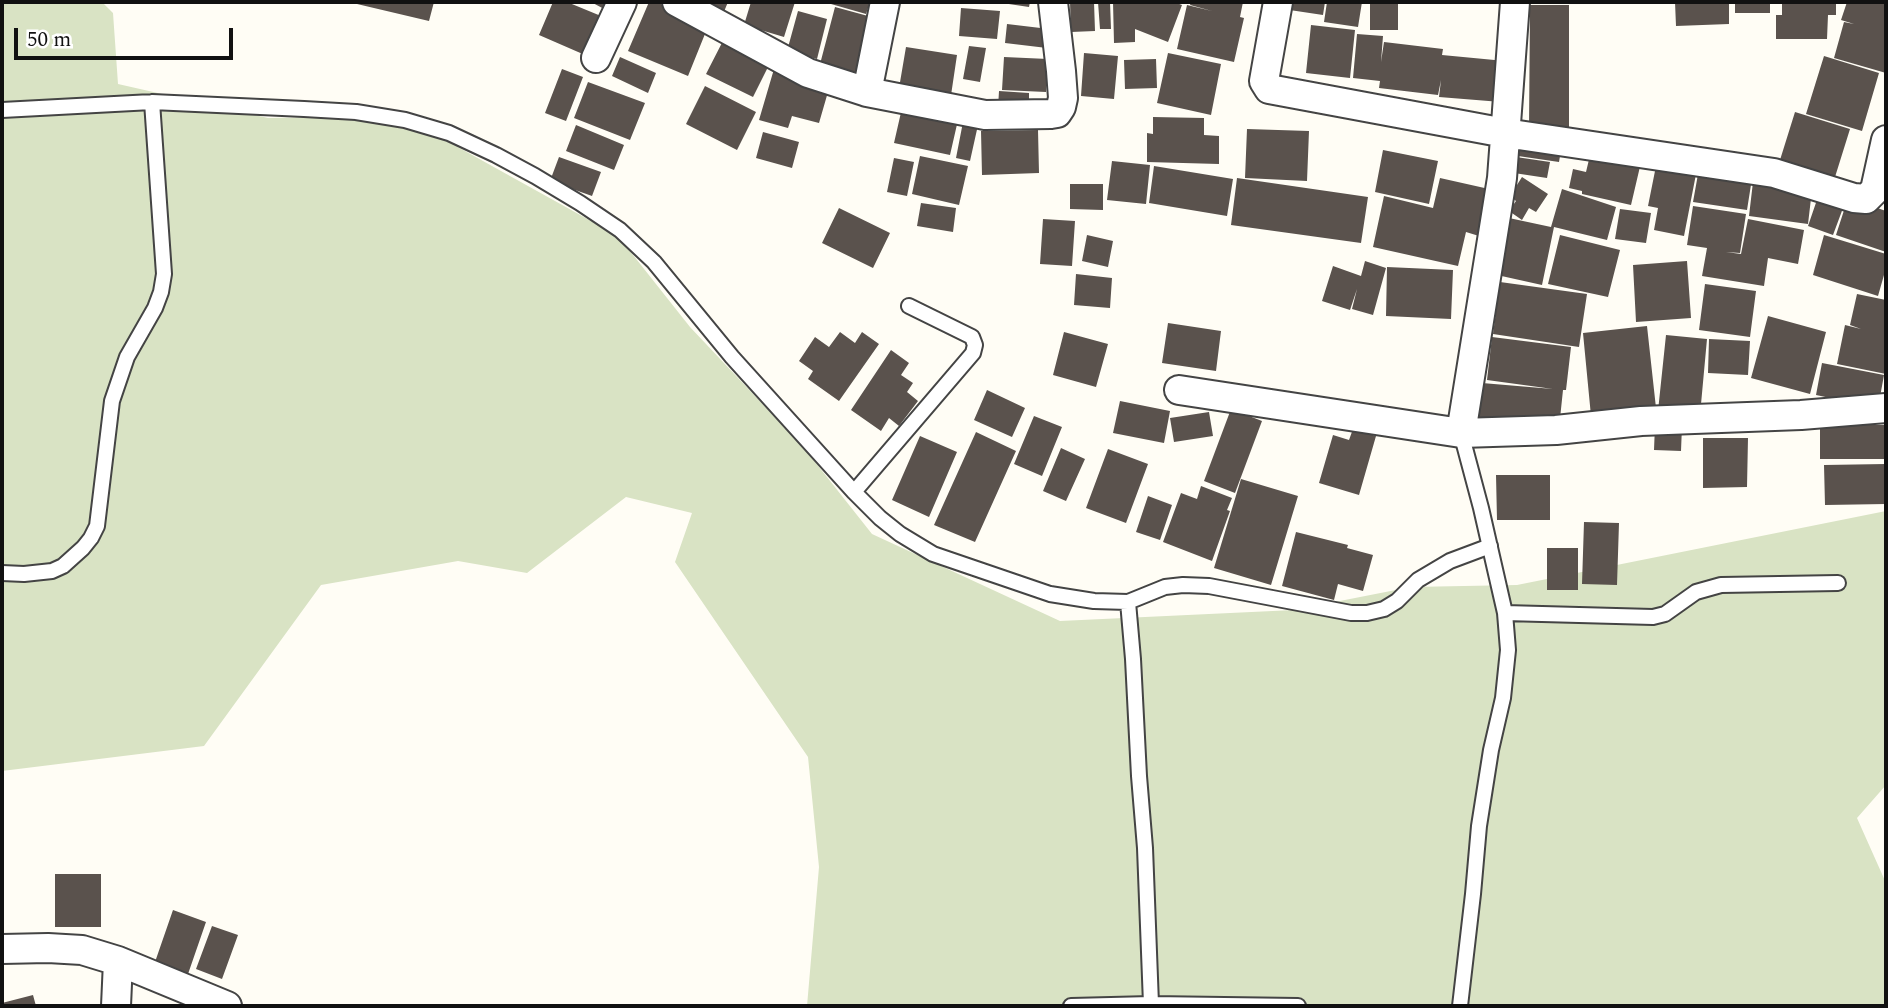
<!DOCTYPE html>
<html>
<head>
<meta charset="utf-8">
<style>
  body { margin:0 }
  #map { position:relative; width:1888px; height:1008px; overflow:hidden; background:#fffdf5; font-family:Spectral,serif }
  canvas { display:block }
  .frame { position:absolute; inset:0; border:4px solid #111; pointer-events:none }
  .scale { position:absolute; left:14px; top:28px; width:219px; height:32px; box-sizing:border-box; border:4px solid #111; border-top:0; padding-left:9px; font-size:21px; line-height:24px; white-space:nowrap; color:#111; -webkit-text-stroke:5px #fff; paint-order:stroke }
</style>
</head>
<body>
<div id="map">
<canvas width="1888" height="1008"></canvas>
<div class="frame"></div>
<div class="scale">50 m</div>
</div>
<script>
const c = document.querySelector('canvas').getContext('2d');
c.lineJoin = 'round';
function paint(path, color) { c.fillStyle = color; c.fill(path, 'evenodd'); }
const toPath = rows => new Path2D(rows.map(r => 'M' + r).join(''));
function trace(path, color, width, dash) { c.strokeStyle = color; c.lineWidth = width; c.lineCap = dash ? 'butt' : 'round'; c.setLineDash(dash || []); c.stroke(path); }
paint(toPath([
  [2,2,102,2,113,13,118,84,268,118,402,116,618,236,690,327,804,448,872,534,1060,621,1294,610,1411,587,1517,585,1886,511,1886,785,1857,818,1886,883,1886,1006,807,1006,819,867,808,757,675,562,692,513,626,497,527,573,458,561,321,585,204,746,2,771]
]), '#d9e3c4');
paint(toPath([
  [357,2,434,2,429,21,357,4],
  [553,2,567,2,601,16,585,55,539,35],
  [591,2,610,2,606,10],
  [649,2,656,2,709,24,688,76,628,51],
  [695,2,728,2,723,14],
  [751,2,795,2,784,37,744,25],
  [832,2,870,2,866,14,831,4],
  [1003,2,1030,2,1029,7,1002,3],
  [1070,2,1094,2,1095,31,1071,32],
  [1098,2,1110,2,1111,29,1100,29],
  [1113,2,1174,2,1182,5,1168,42,1135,29,1135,42,1114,43],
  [1191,2,1243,2,1240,17,1244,18,1234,62,1177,49,1187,5,1212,11,1190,5],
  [1284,2,1325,2,1323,15,1283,9],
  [1327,2,1362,2,1358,27,1324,22],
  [1370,2,1398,2,1398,30,1370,30],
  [1675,2,1729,2,1729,24,1676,26],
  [1735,2,1770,2,1770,13,1735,13],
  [1782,2,1836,2,1836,15,1828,15,1827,39,1776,39,1776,15,1782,15],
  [1847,2,1886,2,1886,73,1834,58,1844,22,1854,24,1841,20],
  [1530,5,1569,5,1569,128,1529,128],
  [835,7,879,19,863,80,819,68],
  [961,8,1000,11,997,39,959,36],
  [798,11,827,19,817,59,787,51],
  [1007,24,1049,29,1047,48,1005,43],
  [1311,25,1355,30,1350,78,1306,73],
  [1357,34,1383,36,1381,62,1384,42,1443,49,1442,55,1505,61,1501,102,1439,97,1441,80,1438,95,1379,88,1380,81,1353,78],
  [726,35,772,59,753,97,706,74],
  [969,46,986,48,980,82,963,79],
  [906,47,957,55,950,102,898,94],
  [1084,53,1118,56,1114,99,1081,96],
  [1168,53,1221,64,1211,115,1157,103],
  [1824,56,1879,73,1862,131,1806,114],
  [620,57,656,73,648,93,612,76],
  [1004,57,1048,59,1046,92,1002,90],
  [1156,59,1157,88,1125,89,1124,60],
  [562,69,583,77,566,121,545,113],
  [774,69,830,85,819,123,792,116,788,128,759,120],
  [588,82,645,103,630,140,574,118],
  [705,86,756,112,737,150,686,124],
  [999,91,1029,93,1029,111,998,108],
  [902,108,958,120,950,155,894,143],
  [1795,112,1850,129,1835,177,1780,160],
  [1153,117,1204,118,1204,135,1219,136,1219,164,1147,162,1147,133,1153,134],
  [963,122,978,125,970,161,956,158],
  [576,125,624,145,614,170,566,151],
  [1247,129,1309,131,1307,181,1245,178],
  [1038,130,1039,173,982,175,981,131],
  [763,132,799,142,792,168,756,158],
  [1522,137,1562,144,1559,162,1518,156],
  [1592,147,1642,158,1631,205,1582,194,1582,191,1569,188,1573,169,1586,172],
  [1383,150,1438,161,1429,204,1375,192],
  [920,156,968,166,959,205,912,194],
  [559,157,601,172,592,196,550,181],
  [1516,157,1550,162,1547,178,1514,173],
  [894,158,914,162,907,196,887,192],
  [1112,161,1150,165,1146,204,1107,200],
  [1657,161,1697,169,1684,236,1654,230,1658,208,1648,206],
  [1700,163,1753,172,1747,210,1693,202],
  [1154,166,1233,179,1227,216,1149,203],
  [1522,177,1548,194,1536,212,1529,208,1522,220,1509,211,1516,201,1510,196],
  [1237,178,1368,197,1361,243,1231,225],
  [1440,178,1489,189,1479,236,1466,232,1458,266,1373,247,1384,196,1433,208],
  [1753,182,1812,190,1808,224,1749,216],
  [1070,184,1103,184,1103,210,1070,209],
  [1562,189,1616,207,1607,240,1554,227,1542,285,1497,275,1509,218,1551,227],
  [1820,191,1846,200,1833,235,1808,226],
  [1848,198,1886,211,1886,252,1836,235],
  [921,203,956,208,953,232,917,226],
  [1693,206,1746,214,1740,253,1726,252,1741,254,1748,219,1804,230,1798,264,1768,258,1764,286,1702,276,1707,248,1687,245],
  [839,208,890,233,873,268,822,243],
  [1620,209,1651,213,1646,243,1615,239],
  [1043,219,1075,221,1072,266,1040,264],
  [1087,235,1113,241,1108,267,1082,261],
  [1560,235,1620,250,1608,297,1548,284],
  [1824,235,1886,254,1886,268,1878,296,1813,275],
  [1365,261,1386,268,1373,315,1352,309,1357,289,1350,310,1322,301,1333,266,1361,276],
  [1687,261,1691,318,1636,322,1633,265],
  [1387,267,1453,270,1451,319,1386,316],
  [1076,274,1112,278,1110,308,1074,305],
  [1500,282,1587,294,1579,347,1493,334],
  [1705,284,1756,291,1750,337,1699,330],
  [1857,294,1886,300,1886,374,1837,364,1845,325,1861,329,1850,325],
  [1768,316,1826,332,1810,394,1751,378],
  [1168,323,1221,331,1216,371,1162,363],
  [1647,326,1656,408,1591,416,1583,333],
  [840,332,855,343,862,332,879,344,839,401,808,379,813,371,799,361,815,337,829,347],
  [1064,332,1108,344,1096,387,1053,375],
  [1666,335,1707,339,1700,415,1658,411],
  [1492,337,1571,347,1566,390,1563,390,1559,428,1479,421,1482,383,1553,389,1487,380],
  [1709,339,1750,341,1748,375,1708,373],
  [891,350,909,363,901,375,913,383,907,392,918,401,899,426,889,418,881,431,851,410],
  [1822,363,1884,375,1878,408,1816,395],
  [987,390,1025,408,1012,437,974,420],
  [1120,401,1170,411,1164,443,1113,433],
  [1231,409,1262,421,1235,493,1204,481],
  [1209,412,1213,436,1174,442,1170,418],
  [1034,416,1062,427,1042,476,1014,464],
  [1655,425,1682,426,1681,451,1654,450],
  [1820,425,1886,425,1886,459,1820,459],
  [1353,429,1376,436,1359,495,1319,483,1333,435,1349,440],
  [976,432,1016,451,975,542,934,525],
  [920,436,957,452,929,517,892,500],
  [1703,438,1748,438,1747,487,1703,488],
  [1061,448,1085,459,1066,501,1043,491],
  [1108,449,1148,464,1126,523,1086,508],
  [1886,464,1886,504,1825,505,1824,465],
  [1496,475,1550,475,1550,520,1497,520],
  [1241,479,1298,496,1271,585,1214,568],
  [1201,486,1232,498,1227,510,1230,511,1212,561,1163,542,1181,493,1197,499],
  [1148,496,1172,505,1160,540,1136,532],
  [1584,522,1619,523,1617,585,1582,584],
  [1296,532,1348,545,1347,548,1373,555,1363,591,1338,584,1334,600,1282,586],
  [1547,548,1578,548,1578,590,1547,590],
  [55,874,101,874,101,927,55,927],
  [173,910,206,922,188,974,155,962],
  [212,926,238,935,222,979,196,969],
  [33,995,36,1006,2,1006,2,1003]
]), '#5a524d');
const lane = toPath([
  [2,110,152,102,304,109,356,112,405,120,449,133,496,155,535,176,580,203,620,230,654,262,732,357,854,492,880,518,900,534,933,554,1050,594,1094,601,1128,602,1165,587,1183,585,1209,586,1351,613,1367,613,1384,609,1397,601,1418,580,1450,561,1490,546],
  [854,492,973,353,975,345,972,337,909,306],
  [2,573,24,574,52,571,63,566,83,548,91,538,97,526,112,401,127,357,155,308,161,292,164,274,152,102],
  [1128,602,1133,659,1139,776,1145,848,1151,1004,1298,1006],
  [1505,613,1653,617,1665,614,1696,592,1721,585,1838,583],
  [1071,1006,1151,1004],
  [1460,1006,1473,894,1479,826,1491,750,1503,698,1508,650,1505,613,1481,508,1461,433]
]);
const street = toPath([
  [677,2,808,73,867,92,985,115,1051,114,1057,113,1061,107,1063,98,1061,71,1053,2],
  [1278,2,1264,81,1269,89,1505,133,1774,173,1854,198,1866,199,1875,190,1886,140],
  [596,58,622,2],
  [867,92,885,2],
  [1179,390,1461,433,1556,430,1641,421,1801,415,1886,408],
  [1461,433,1502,178,1515,2],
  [2,949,48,948,82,950,118,961,227,1006],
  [116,1006,118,961]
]);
trace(lane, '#444', 18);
trace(street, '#444', 32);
trace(lane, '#fff', 14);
trace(street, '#fff', 28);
</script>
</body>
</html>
